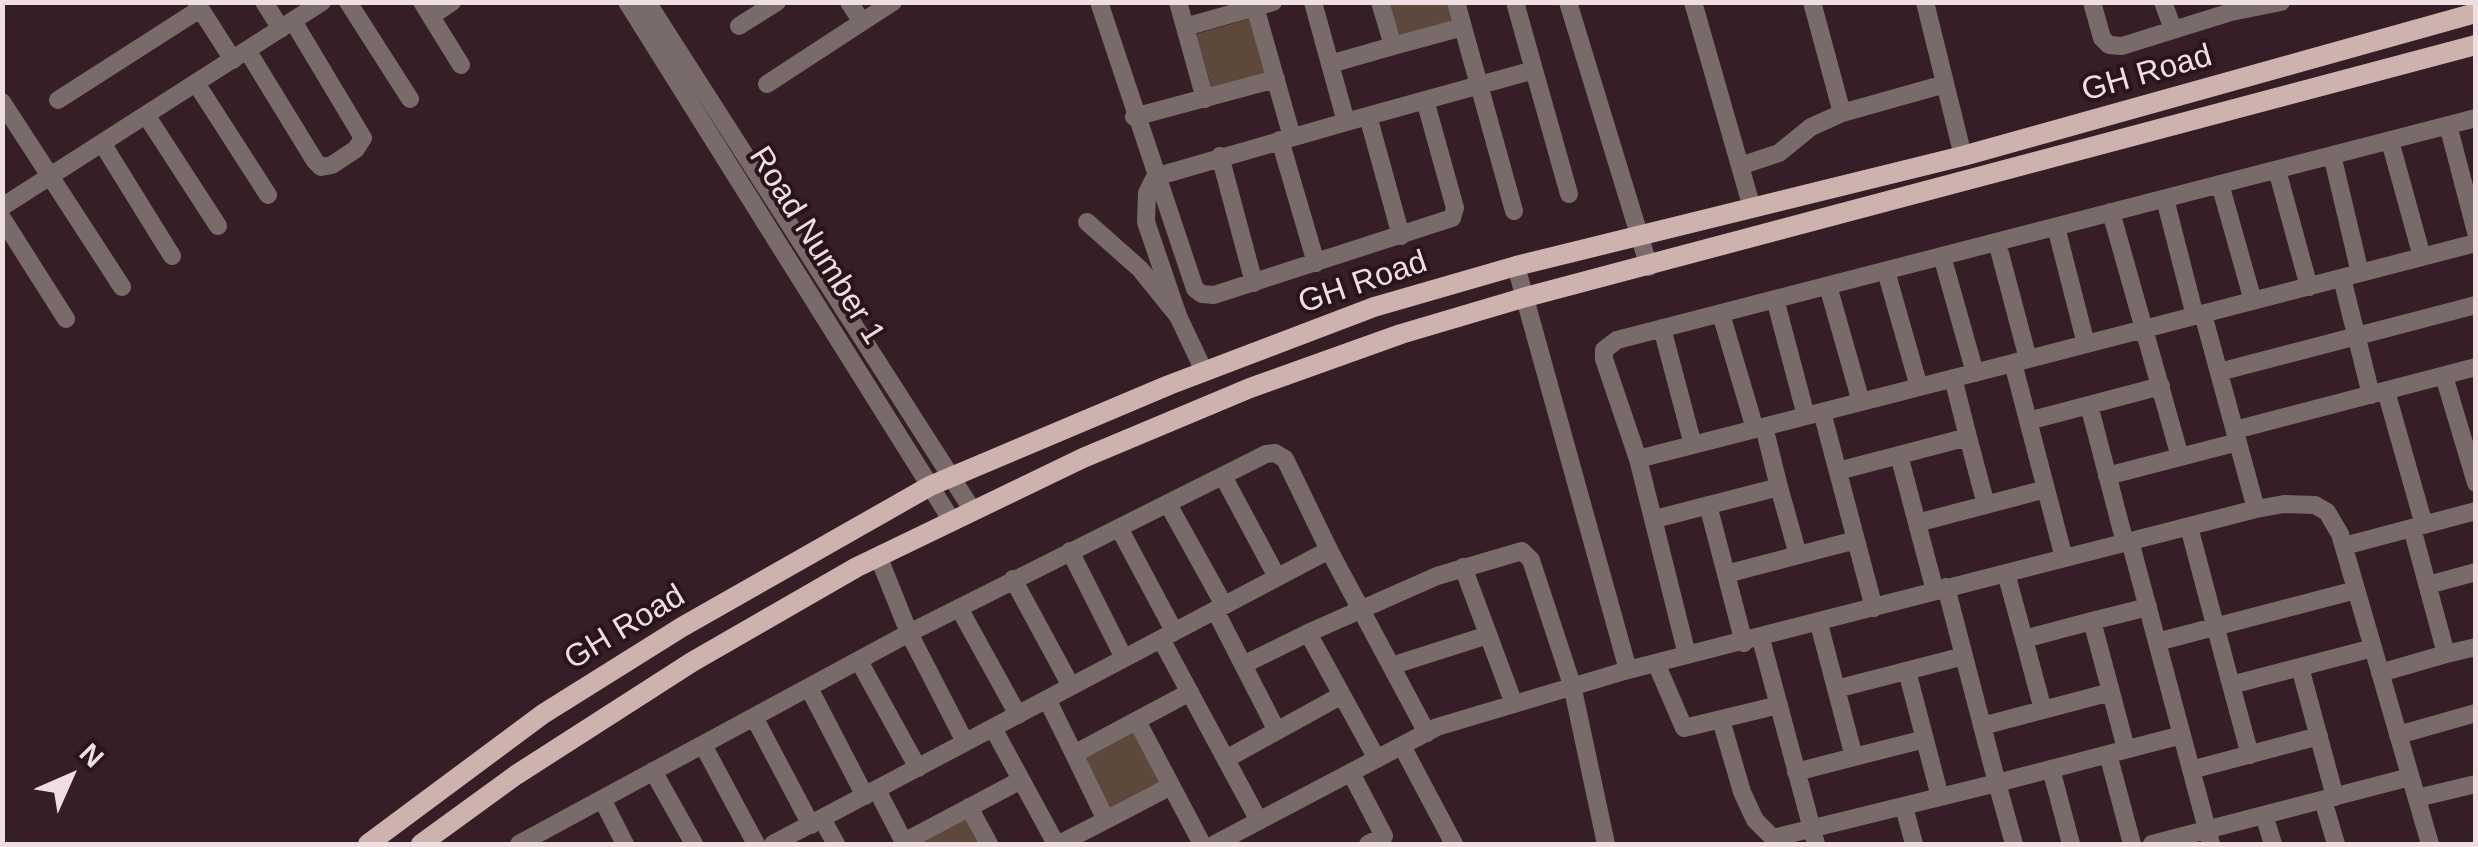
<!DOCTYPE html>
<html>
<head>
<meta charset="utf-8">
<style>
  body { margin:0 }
  #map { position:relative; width:2478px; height:847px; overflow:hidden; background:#351e26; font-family:Arial,sans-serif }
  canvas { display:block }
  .frame { position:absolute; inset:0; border:5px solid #efdfe3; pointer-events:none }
  .north { position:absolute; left:20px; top:727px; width:100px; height:100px; -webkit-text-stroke:8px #2a141c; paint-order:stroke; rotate:45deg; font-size:28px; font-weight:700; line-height:40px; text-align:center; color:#efdfe3 }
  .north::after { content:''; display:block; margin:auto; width:35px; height:45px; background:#efdfe3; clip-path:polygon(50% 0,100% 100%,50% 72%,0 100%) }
</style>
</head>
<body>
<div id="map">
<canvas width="2478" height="847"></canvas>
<div class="frame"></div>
<div class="north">N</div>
</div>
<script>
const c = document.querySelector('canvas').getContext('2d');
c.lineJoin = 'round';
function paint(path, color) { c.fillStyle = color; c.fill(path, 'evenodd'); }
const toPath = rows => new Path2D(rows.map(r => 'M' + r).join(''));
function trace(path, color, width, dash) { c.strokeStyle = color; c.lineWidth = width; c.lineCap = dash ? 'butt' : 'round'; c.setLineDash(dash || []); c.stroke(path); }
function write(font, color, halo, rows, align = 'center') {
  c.font = font + ' Arial,sans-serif'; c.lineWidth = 8; c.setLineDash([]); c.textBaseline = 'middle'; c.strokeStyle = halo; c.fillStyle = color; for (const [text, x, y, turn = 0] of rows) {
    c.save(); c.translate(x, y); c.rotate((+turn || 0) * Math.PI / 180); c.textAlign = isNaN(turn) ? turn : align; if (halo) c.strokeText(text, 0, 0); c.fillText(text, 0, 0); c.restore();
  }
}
paint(toPath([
  [1388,3,1448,3,1454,23,1398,39],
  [1251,18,1267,74,1212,89,1196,34],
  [1134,732,1160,783,1109,809,1083,758],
  [965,815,980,844,916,844]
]), '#5c493b');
trace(toPath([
  [196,2,233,60],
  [264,2,281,29],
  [348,2,410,99],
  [422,2,461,65],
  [627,2,952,521],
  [647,2,973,511],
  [849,2,862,22,893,2],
  [1099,2,1195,289,1202,294,1214,295,1452,218,1455,208,1425,100],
  [1178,2,1205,99],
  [1313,2,1346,122,1534,70,1515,2],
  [1456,2,1514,211],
  [1568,2,1649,267],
  [1693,2,1752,208],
  [1812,2,1842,113,1945,84],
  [1925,2,1963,156],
  [2092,2,2102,38,2109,45,2122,46,2231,12,2281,2],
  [2163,2,2173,29],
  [1255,7,1292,137],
  [431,16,452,2],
  [739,26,777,2],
  [1185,27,1273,2],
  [1393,46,1463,27],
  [247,50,315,161,321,167,332,165,356,149,363,138,293,21],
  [1330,64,1393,46,1380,2],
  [1534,70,1569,194],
  [196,83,268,195],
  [767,84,862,22],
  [58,100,200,9],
  [2,102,122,287],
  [146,115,218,226],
  [1368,116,1401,236],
  [1134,117,1276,79],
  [2448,125,2476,232],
  [1280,140,1316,263],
  [2390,141,2422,257],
  [102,143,172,256],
  [2332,155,2360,273],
  [1220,156,1254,283],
  [1740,166,1779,153,1811,127,1842,113],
  [2277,170,2309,287],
  [2220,184,2253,301],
  [2165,199,2195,316],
  [2,207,322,2],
  [2111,212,2180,457],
  [2,218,66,319],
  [1087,222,1140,269,1178,316,1204,371],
  [2056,227,2086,344],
  [1997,242,2028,359],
  [1942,256,1975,373],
  [1886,271,1919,387],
  [2342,278,2371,395],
  [1828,286,1861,402],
  [1775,299,1806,416],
  [1721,314,1755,429],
  [2203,314,2256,509],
  [1178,316,1146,222,1147,193,1155,177,1346,122],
  [1662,328,1693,445],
  [2013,363,1638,459,1604,359,1604,350,1617,340,2476,118],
  [2219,372,2476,305],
  [2444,376,2476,483],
  [2386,391,2424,525],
  [2089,405,2161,386],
  [1822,412,1874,608],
  [2028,421,2089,405,2125,543],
  [2235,430,2476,367],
  [1968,437,1986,505],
  [1899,455,1935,591],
  [1638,459,1687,655],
  [1838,471,1968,437,1953,378],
  [1223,476,1277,577],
  [2107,476,2238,442],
  [1779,487,1798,555],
  [1168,504,1224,605],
  [1708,505,1744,643],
  [1655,519,1779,487,1764,427],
  [1917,523,2046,489],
  [2189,527,2231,685,2300,667,2335,797],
  [1119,528,1174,631],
  [2412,528,2446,654,2476,647],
  [2130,541,2211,844],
  [2344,546,2476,511],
  [1070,551,1124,658],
  [879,558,909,633,965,742],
  [2064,558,2013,363,2476,243],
  [1463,567,1514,704],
  [1726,574,1856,540],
  [1013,579,1071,686],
  [2428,585,2476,572],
  [1946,587,1997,783,2051,769,2071,844],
  [959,608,1018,715],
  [1215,610,1277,731],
  [2092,621,2148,607],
  [1161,639,1259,821],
  [1761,639,1816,844],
  [2024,639,2043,710],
  [2157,642,2356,590],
  [859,661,918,768],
  [1656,663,1684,728,1779,705],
  [1243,665,1308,633],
  [1391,666,1488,635],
  [2300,667,2373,648],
  [1628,670,2256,509,2284,504,2315,505,2327,512,2340,534,2430,844],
  [1907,671,1940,797],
  [2380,673,2446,654],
  [2231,685,2250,755],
  [809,688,865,796],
  [1836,689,1964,656],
  [2111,692,2126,749],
  [1047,699,1074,754,1190,692],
  [754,717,811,825],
  [1721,720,1742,792,1755,820,1773,838,1997,783,2014,844],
  [1137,721,1202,844],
  [1982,726,2111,692,2092,621,2024,639,2006,573],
  [993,728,1056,844],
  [2398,735,2476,713],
  [703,745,756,844],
  [1402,746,1454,844],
  [1074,754,1106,820,1171,786],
  [2108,754,2132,844],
  [1854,757,1925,739],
  [1226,759,1342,695],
  [1377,759,1308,633,1437,576,1522,551,1531,560,1572,685,1606,844],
  [2051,769,2182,735],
  [2191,770,2319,736],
  [653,771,694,844],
  [1796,772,1854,757,1819,624],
  [1351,773,1384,836,1368,844],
  [877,790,904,842,1021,780],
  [2417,798,2476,784],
  [602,799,625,844],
  [2323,800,2336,844],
  [969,807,989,844],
  [1904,807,1914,844],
  [2264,815,2273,844],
  [822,819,836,844],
  [519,844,909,633,1266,454,1275,453,1285,459,1329,550],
  [773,844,1329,550,1427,733],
  [1059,844,1106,820],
  [1215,844,1437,727,1628,670,1516,266],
  [2152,844,2410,777]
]), '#796b6a', 18);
trace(toPath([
  [368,844,543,714,682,627,930,486,1169,385,1374,307,1516,266,1963,156,2476,13],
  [421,844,516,775,692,662,857,567,1083,458,1250,388,1401,334,1526,297,2476,45]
]), '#cdb2ae', 20);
write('32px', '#efdfe3', '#2a141c', [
  ["GH Road",2147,74,-16],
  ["Road Number 1",816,246,58],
  ["GH Road",1363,283,-19],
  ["GH Road",625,628,-31]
]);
</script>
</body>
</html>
